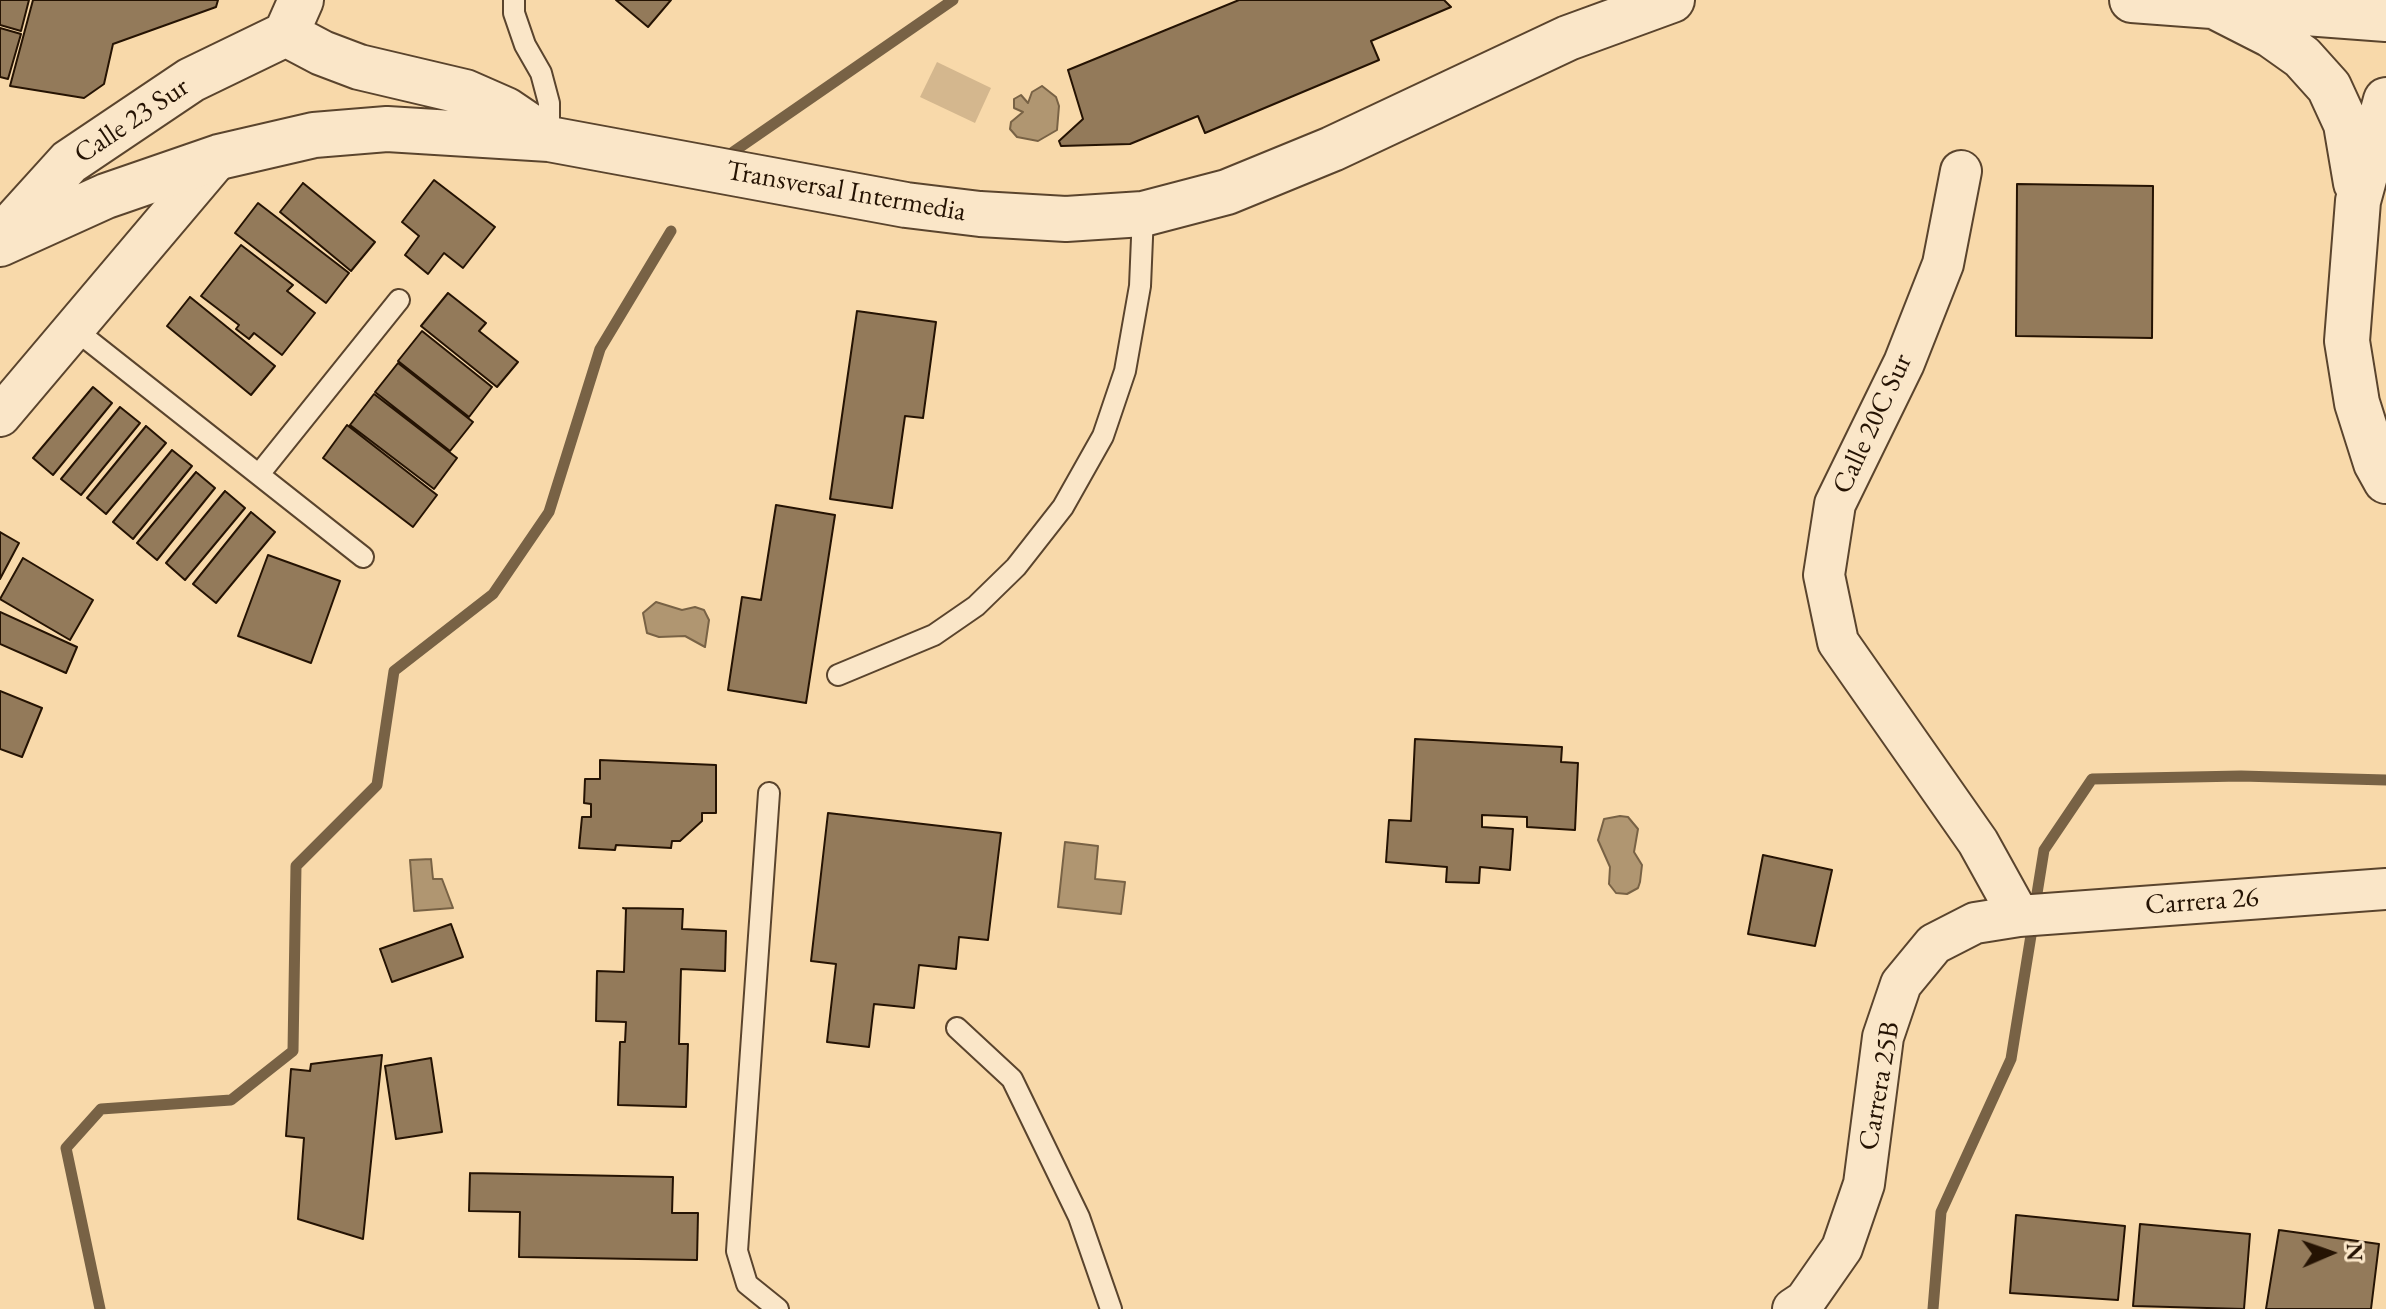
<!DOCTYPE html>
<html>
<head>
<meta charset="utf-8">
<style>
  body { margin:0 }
  #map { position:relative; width:2386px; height:1309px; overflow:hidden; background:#f8d9aa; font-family:"EB Garamond",serif }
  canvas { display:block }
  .north { position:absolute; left:2290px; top:1213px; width:80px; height:80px; -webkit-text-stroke:6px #fae6c8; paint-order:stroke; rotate:88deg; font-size:22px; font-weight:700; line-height:32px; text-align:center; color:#251303 }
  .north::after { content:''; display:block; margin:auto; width:28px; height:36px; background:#251303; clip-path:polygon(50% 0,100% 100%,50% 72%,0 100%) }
</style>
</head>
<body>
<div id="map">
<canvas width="2386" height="1309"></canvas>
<div class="north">N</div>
</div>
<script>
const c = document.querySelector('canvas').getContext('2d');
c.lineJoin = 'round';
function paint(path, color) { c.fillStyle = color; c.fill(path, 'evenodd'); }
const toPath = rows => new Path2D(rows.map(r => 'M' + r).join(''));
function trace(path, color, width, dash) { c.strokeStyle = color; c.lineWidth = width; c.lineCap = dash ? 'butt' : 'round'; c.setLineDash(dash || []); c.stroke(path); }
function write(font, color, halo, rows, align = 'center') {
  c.font = font + ' "EB Garamond",serif'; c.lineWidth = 6; c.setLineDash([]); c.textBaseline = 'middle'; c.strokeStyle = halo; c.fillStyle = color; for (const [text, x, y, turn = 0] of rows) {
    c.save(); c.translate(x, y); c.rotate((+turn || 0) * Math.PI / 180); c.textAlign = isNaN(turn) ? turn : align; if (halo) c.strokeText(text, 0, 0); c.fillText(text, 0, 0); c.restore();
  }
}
paint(toPath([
  [937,62,991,88,975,123,920,97]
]), '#d4b78e');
const water = toPath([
  [1042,86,1056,97,1059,106,1057,130,1038,141,1017,137,1010,129,1011,122,1023,112,1014,108,1014,99,1021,95,1028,103,1032,92,1042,86],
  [656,602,682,610,695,607,704,610,709,620,705,647,685,636,659,637,647,633,643,613,656,602],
  [1620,816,1628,817,1638,829,1634,852,1642,865,1640,882,1638,888,1627,894,1616,893,1609,884,1610,867,1598,840,1604,819,1620,816],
  [1065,842,1098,846,1095,879,1125,882,1121,914,1058,907,1065,842],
  [431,859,433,879,442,879,453,908,414,911,410,860,431,859]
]);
paint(water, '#b09671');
trace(water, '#786245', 2);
trace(toPath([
  [733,152,953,0],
  [2035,906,2044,850,2092,779,2241,776,2386,780],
  [100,1309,66,1148,101,1109,231,1100,293,1051,296,866,377,785,394,671,493,594,549,512,600,349,671,231],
  [1933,1309,1941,1212,2011,1059,2033,923]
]), '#786245', 11);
const building = toPath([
  [0,0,29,0,21,31,0,25,0,0],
  [33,0,218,0,216,7,113,44,104,84,84,98,10,86,33,0],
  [616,0,671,0,648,27,616,0],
  [1239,0,1444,0,1451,7,1371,41,1379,60,1205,133,1198,116,1130,144,1061,146,1059,141,1083,119,1068,70,1239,0],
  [0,28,21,34,8,79,0,77,0,28],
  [434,180,495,227,463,268,444,253,428,274,405,255,419,236,402,222,434,180],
  [303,183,375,242,351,271,280,212,303,183],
  [2017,184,2153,186,2152,338,2016,336,2017,184],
  [258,203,349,273,326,303,235,233,258,203],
  [241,245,293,285,287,291,315,313,282,355,254,333,249,339,236,329,239,325,201,296,241,245],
  [448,293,486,323,479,331,518,362,497,387,421,326,448,293],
  [190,297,275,366,251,395,167,326,190,297],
  [857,311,936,322,923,418,905,416,892,508,830,499,857,311],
  [422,331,492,387,469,417,398,361,422,331],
  [398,363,473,422,450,451,375,392,398,363],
  [93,387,112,403,53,475,33,458,93,387],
  [374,394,457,458,434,489,350,425,374,394],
  [120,407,140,423,81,495,61,479,120,407],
  [347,425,437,495,413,527,323,458,347,425],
  [146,426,166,443,106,514,87,498,146,426],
  [172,450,192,466,133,539,113,522,172,450],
  [196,472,215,488,157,560,137,543,196,472],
  [225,491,245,508,185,580,166,563,225,491],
  [776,505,835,515,806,703,728,690,742,597,761,600,776,505],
  [251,512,275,532,216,603,193,584,251,512],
  [0,532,19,543,0,579,0,532],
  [268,555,340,581,311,663,238,636,268,555],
  [23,558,93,600,70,640,0,599,23,558],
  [0,612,77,647,66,673,0,644,0,612],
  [0,691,42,708,22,757,0,749,0,691],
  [1415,739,1562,747,1561,762,1578,763,1575,830,1527,827,1527,817,1482,815,1482,827,1513,829,1510,870,1480,867,1479,883,1446,882,1447,867,1386,862,1389,820,1411,821,1415,739],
  [600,760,716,765,716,813,702,813,702,821,680,841,672,841,671,848,616,845,615,850,579,848,582,817,591,817,591,804,584,803,585,779,600,779,600,760],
  [828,813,1001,833,988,940,959,937,956,969,919,965,914,1008,874,1004,869,1047,827,1042,836,964,811,961,828,813],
  [1763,855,1832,870,1815,946,1748,934,1763,855],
  [623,908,683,909,682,929,726,931,725,971,681,969,679,1044,688,1044,686,1107,618,1105,620,1042,625,1042,626,1022,596,1021,597,971,624,972,626,909,623,908],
  [451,924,463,957,392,982,380,949,451,924],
  [382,1055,363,1239,298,1219,304,1138,286,1136,291,1069,310,1071,311,1064,382,1055],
  [431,1058,442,1132,396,1139,385,1066,431,1058],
  [470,1173,673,1177,672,1213,698,1213,697,1260,519,1257,520,1212,469,1211,470,1173],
  [2016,1215,2125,1226,2118,1300,2010,1293,2016,1215],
  [2140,1224,2250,1234,2244,1309,2133,1306,2140,1224],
  [2279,1230,2379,1244,2371,1309,2266,1309,2279,1230]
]);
paint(building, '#937a5a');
trace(building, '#251303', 2);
const service = toPath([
  [514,0,514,13,525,45,541,73,549,103,549,137],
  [73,328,363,557],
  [260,473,399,300],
  [838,675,934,635,976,606,1016,567,1063,507,1103,436,1125,371,1140,286,1143,214],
  [769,793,737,1251,747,1284,778,1309],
  [957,1028,1012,1079,1079,1217,1111,1309]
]);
const minor = toPath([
  [1961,171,1943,264,1904,363,1835,504,1824,575,1838,642,1978,842,2019,916],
  [0,416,219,157],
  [1793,1309,1805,1301,1842,1248,1864,1184,1883,1037,1901,984,1934,944,1975,923,2019,916,2386,889]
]);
const tertiary = toPath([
  [2132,0,2386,19],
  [2216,7,2271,35,2302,57,2329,87,2346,124,2356,183],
  [286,34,322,53,359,67,465,92,506,110,540,133],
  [2386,100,2358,201,2347,341,2357,403,2376,463,2386,481],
  [2,236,69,162,191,80,286,34,301,0],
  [0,244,106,196,219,157,314,135,387,129,549,139,906,205,980,214,1066,219,1143,214,1227,192,1332,149,1568,38,1672,0]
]);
trace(service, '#5a442d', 24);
trace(minor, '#5a442d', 44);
trace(tertiary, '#5a442d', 48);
trace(service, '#fae6c8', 20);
trace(minor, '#fae6c8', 40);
trace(tertiary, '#fae6c8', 44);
write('28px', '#251303', '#fae6c8', [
  ["Calle 23 Sur",132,121,-34],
  ["Transversal Intermedia",846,192,10],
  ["Calle 20C Sur",1873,424,-65],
  ["Carrera 26",2202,902,-4],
  ["Carrera 25B",1880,1086,-80]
]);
</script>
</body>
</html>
